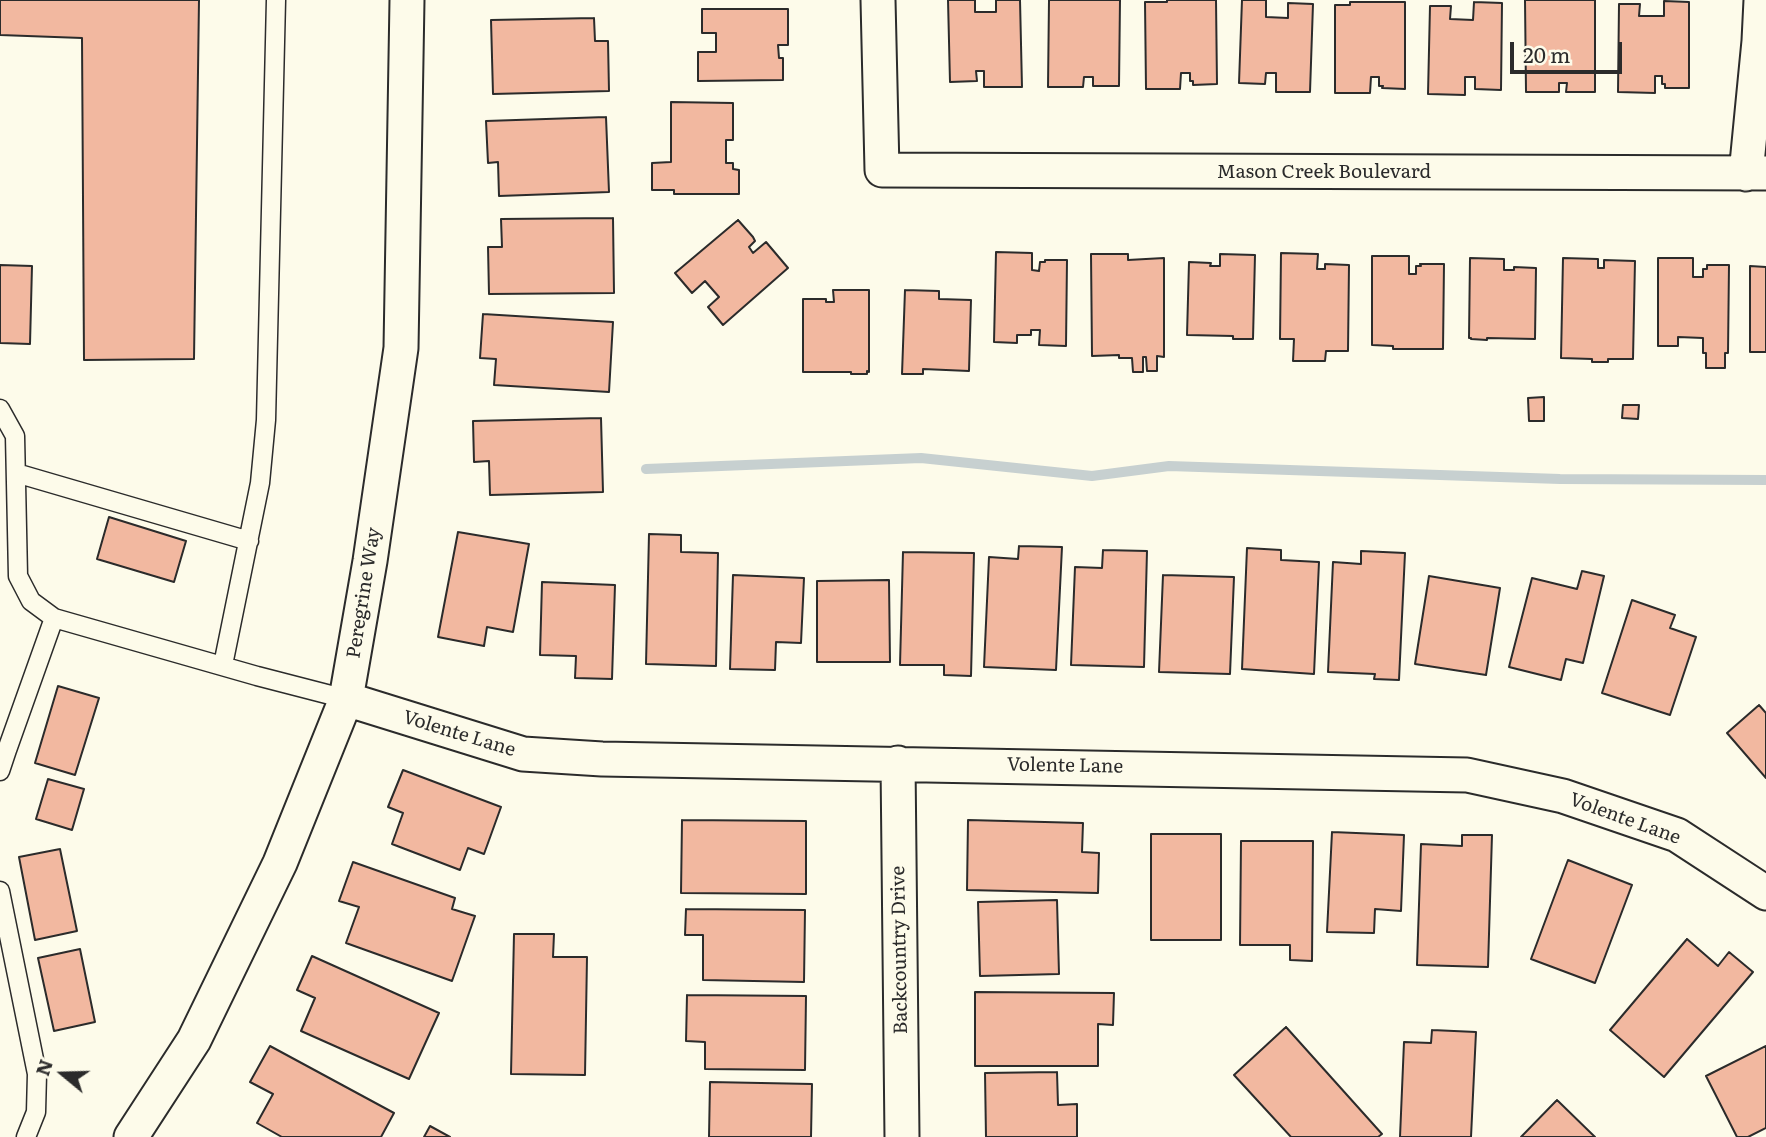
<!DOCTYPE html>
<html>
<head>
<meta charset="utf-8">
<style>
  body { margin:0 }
  #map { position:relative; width:1766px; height:1137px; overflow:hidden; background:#fdfbea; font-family:Literata,serif }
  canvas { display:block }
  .north { position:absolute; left:28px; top:1039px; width:70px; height:70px; -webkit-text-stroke:5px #fdfbea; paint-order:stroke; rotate:289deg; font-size:19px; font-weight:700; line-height:28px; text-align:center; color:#2b2b2b }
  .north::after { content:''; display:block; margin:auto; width:24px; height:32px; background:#2b2b2b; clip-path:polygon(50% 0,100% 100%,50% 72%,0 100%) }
  .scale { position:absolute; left:1510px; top:42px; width:112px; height:32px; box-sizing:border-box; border:4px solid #2b2b2b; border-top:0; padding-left:9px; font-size:21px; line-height:24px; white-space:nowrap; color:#2b2b2b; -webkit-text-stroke:5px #fdfbea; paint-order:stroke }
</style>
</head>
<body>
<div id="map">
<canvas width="1766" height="1137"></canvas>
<div class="north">N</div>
<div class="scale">20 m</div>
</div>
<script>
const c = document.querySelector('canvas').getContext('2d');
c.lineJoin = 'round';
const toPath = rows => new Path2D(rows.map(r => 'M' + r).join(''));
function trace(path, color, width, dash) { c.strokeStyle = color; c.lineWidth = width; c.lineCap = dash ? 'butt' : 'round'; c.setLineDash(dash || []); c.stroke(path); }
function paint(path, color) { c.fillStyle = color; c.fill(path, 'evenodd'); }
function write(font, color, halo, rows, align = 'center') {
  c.font = font + ' Literata,serif'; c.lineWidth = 5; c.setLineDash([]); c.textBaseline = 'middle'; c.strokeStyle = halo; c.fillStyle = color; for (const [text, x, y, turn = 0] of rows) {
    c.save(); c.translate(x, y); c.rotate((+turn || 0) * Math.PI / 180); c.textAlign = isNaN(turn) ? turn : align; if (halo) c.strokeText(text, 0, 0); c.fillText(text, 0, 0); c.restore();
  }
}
trace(toPath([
  [646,469,921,458,1092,476,1169,466,1560,479,1766,480]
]), '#c7d0d0', 10);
const building = toPath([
  [0,0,199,0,194,359,84,360,82,38,0,35,0,0],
  [948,0,975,0,975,12,996,12,996,0,1020,0,1022,87,984,87,984,71,976,71,977,81,950,82,948,0],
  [1049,0,1120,0,1119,86,1093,86,1093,77,1084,77,1083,87,1048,87,1049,0],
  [1167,0,1216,0,1217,84,1193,85,1193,81,1190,81,1190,73,1181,73,1180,89,1146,89,1145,2,1167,2,1167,0],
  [1242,0,1266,0,1266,17,1288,18,1288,3,1313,4,1310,92,1276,92,1276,73,1266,73,1265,84,1239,83,1242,0],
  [1525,0,1595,0,1595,92,1566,92,1567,83,1559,83,1559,92,1526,92,1525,0],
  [1664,1,1689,2,1689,88,1665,88,1665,84,1662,84,1662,76,1655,76,1655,93,1618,92,1619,4,1640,4,1639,16,1664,16,1664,1],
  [1350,2,1405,2,1405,89,1382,88,1383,86,1379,86,1379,77,1371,77,1370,93,1335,93,1335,5,1350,5,1350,2],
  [1474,2,1502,3,1501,90,1475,89,1475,77,1465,77,1465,95,1428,94,1430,6,1451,6,1450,19,1473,20,1474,2],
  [702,9,788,9,788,45,778,45,779,58,783,58,783,80,698,81,698,52,716,52,716,33,702,33,702,9],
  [594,18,595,41,608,41,609,91,493,94,491,20,594,18],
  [671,102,733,103,733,140,726,140,726,163,733,163,733,169,739,170,739,194,674,194,674,190,652,190,652,163,671,162,671,102],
  [606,117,609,192,499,196,498,162,488,163,486,121,606,117],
  [613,218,614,293,489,294,488,247,502,247,501,219,613,218],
  [738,220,753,237,755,241,749,247,753,253,766,242,788,268,723,325,708,307,719,297,705,281,692,293,675,273,738,220],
  [996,252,1032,253,1032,270,1039,271,1040,262,1045,262,1045,260,1067,260,1066,346,1039,345,1040,330,1031,330,1031,335,1017,335,1017,343,994,342,996,252],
  [1281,253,1318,254,1317,269,1325,269,1325,264,1349,265,1348,351,1326,351,1325,361,1293,361,1294,339,1280,339,1281,253],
  [1091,254,1128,254,1128,260,1164,258,1164,357,1157,356,1157,371,1147,371,1146,357,1143,357,1143,372,1133,372,1132,358,1119,358,1119,355,1092,356,1091,254],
  [1220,254,1255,255,1253,339,1233,339,1233,336,1187,335,1189,262,1211,263,1210,266,1220,266,1220,254],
  [1372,256,1409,256,1409,274,1416,274,1416,266,1421,266,1420,264,1444,264,1443,349,1393,349,1393,346,1372,345,1372,256],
  [1470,258,1504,259,1504,270,1514,270,1514,267,1536,268,1535,339,1487,338,1487,340,1471,339,1471,338,1469,338,1470,258],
  [1563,258,1598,259,1598,268,1604,268,1604,260,1635,261,1633,359,1608,359,1608,362,1592,362,1592,359,1561,358,1563,258],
  [1658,258,1693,258,1693,277,1703,277,1703,269,1707,269,1707,265,1729,265,1728,353,1725,353,1725,368,1706,368,1706,353,1703,353,1703,338,1678,337,1678,346,1658,346,1658,258],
  [0,265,32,266,30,344,0,343,0,265],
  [1750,266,1766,267,1766,352,1750,352,1750,266],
  [833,290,869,290,869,372,867,371,867,374,851,374,851,372,803,372,803,299,826,299,826,302,834,302,833,290],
  [905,290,939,291,939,299,971,300,969,371,923,369,923,374,902,374,905,290],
  [483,314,613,322,609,392,494,385,496,359,480,358,483,314],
  [1544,397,1544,421,1529,421,1528,398,1544,397],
  [1623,405,1639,405,1638,419,1622,418,1623,405],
  [601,418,603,492,490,495,489,461,474,462,473,421,601,418],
  [109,517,186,541,174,582,97,559,109,517],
  [458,532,529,544,513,632,487,627,484,646,438,637,458,532],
  [649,534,681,535,681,552,718,553,716,666,646,664,649,534],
  [1019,546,1062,547,1056,670,984,667,989,557,1018,559,1019,546],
  [1247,548,1281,550,1281,560,1319,562,1314,674,1242,669,1247,548],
  [1103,550,1147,551,1144,667,1071,665,1075,567,1102,568,1103,550],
  [1361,551,1405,553,1399,680,1374,679,1375,674,1328,672,1333,562,1361,564,1361,551],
  [903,552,974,553,971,676,944,675,944,665,900,665,903,552],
  [1582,571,1604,576,1583,663,1566,659,1561,680,1509,667,1532,578,1577,589,1582,571],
  [733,575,804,578,801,643,776,642,775,670,730,669,733,575],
  [1163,575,1234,577,1230,674,1159,672,1163,575],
  [1429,576,1500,588,1486,675,1415,664,1429,576],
  [889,580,890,662,817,662,817,581,889,580],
  [542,582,615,585,612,679,575,678,576,656,540,655,542,582],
  [1632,600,1675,615,1670,628,1696,637,1670,715,1602,693,1632,600],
  [58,686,99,698,75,775,35,763,58,686],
  [1759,705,1766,713,1766,778,1727,733,1759,705],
  [403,770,501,807,484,854,468,848,460,870,392,844,403,813,388,807,403,770],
  [48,779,84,789,72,830,36,819,48,779],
  [682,820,806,821,806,894,681,893,682,820],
  [968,820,1083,823,1082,852,1099,853,1098,893,967,890,968,820],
  [1332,832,1404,835,1401,911,1375,909,1374,933,1327,932,1332,832],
  [1151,834,1221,834,1221,940,1151,940,1151,834],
  [1462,835,1492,835,1488,967,1417,965,1421,844,1462,846,1462,835],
  [1241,841,1313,841,1312,961,1290,960,1290,945,1240,945,1241,841],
  [60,849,77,931,35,940,19,857,60,849],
  [1568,860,1632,885,1595,983,1531,959,1568,860],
  [353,862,455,898,452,909,475,916,452,981,346,943,359,907,339,901,353,862],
  [1057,900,1059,974,980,976,978,902,1057,900],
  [686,909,805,910,804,982,703,980,703,935,685,935,686,909],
  [514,934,554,934,553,957,587,957,585,1075,511,1074,514,934],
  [1687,939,1718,966,1729,952,1753,972,1664,1077,1610,1030,1687,939],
  [80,949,95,1022,54,1031,38,958,80,949],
  [312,956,439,1013,409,1079,301,1031,315,998,297,990,312,956],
  [975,992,1114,993,1113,1025,1098,1024,1098,1066,975,1066,975,992],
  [687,995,806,996,805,1070,705,1069,705,1042,686,1041,687,995],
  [1286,1027,1382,1134,1378,1137,1291,1137,1234,1075,1286,1027],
  [1432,1030,1476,1032,1471,1137,1400,1137,1404,1042,1431,1043,1432,1030],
  [270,1046,394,1113,381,1137,282,1137,257,1123,273,1094,250,1082,270,1046],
  [1766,1046,1766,1128,1748,1137,1737,1137,1706,1076,1766,1046],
  [1057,1072,1058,1105,1077,1104,1077,1137,986,1137,985,1073,1057,1072],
  [710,1082,812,1084,811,1137,709,1137,710,1082],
  [1557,1100,1595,1137,1521,1137,1557,1100],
  [430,1126,450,1137,424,1137,430,1126]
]);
paint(building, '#f2b8a0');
trace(building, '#2b2b2b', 2);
const lane = toPath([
  [0,409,15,436,18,576,31,601,54,618],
  [16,473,249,541],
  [223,665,260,483,266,420,276,0],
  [7,750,54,618,257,676,346,699],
  [0,752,7,750,0,771],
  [0,891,37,1074,36,1112,26,1137]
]);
const street = toPath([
  [878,0,882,170,1766,173],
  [1746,174,1759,41,1761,0],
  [346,699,523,754,602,759,1467,775,1563,796,1677,835,1766,893],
  [898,763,902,1137],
  [131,1137,194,1040,280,863,346,699,370,561,401,348,407,0]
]);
trace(lane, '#2b2b2b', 21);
trace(street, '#2b2b2b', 37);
trace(lane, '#fdfbea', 18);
trace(street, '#fdfbea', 33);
write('19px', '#2b2b2b', '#fdfbea', [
  ["Mason Creek Boulevard",1324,172],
  ["Peregrine Way",364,593,-81],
  ["Volente Lane",459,734,17],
  ["Volente Lane",1065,766,1],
  ["Volente Lane",1625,819,20],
  ["Backcountry Drive",900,950,-91]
]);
</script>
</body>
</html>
